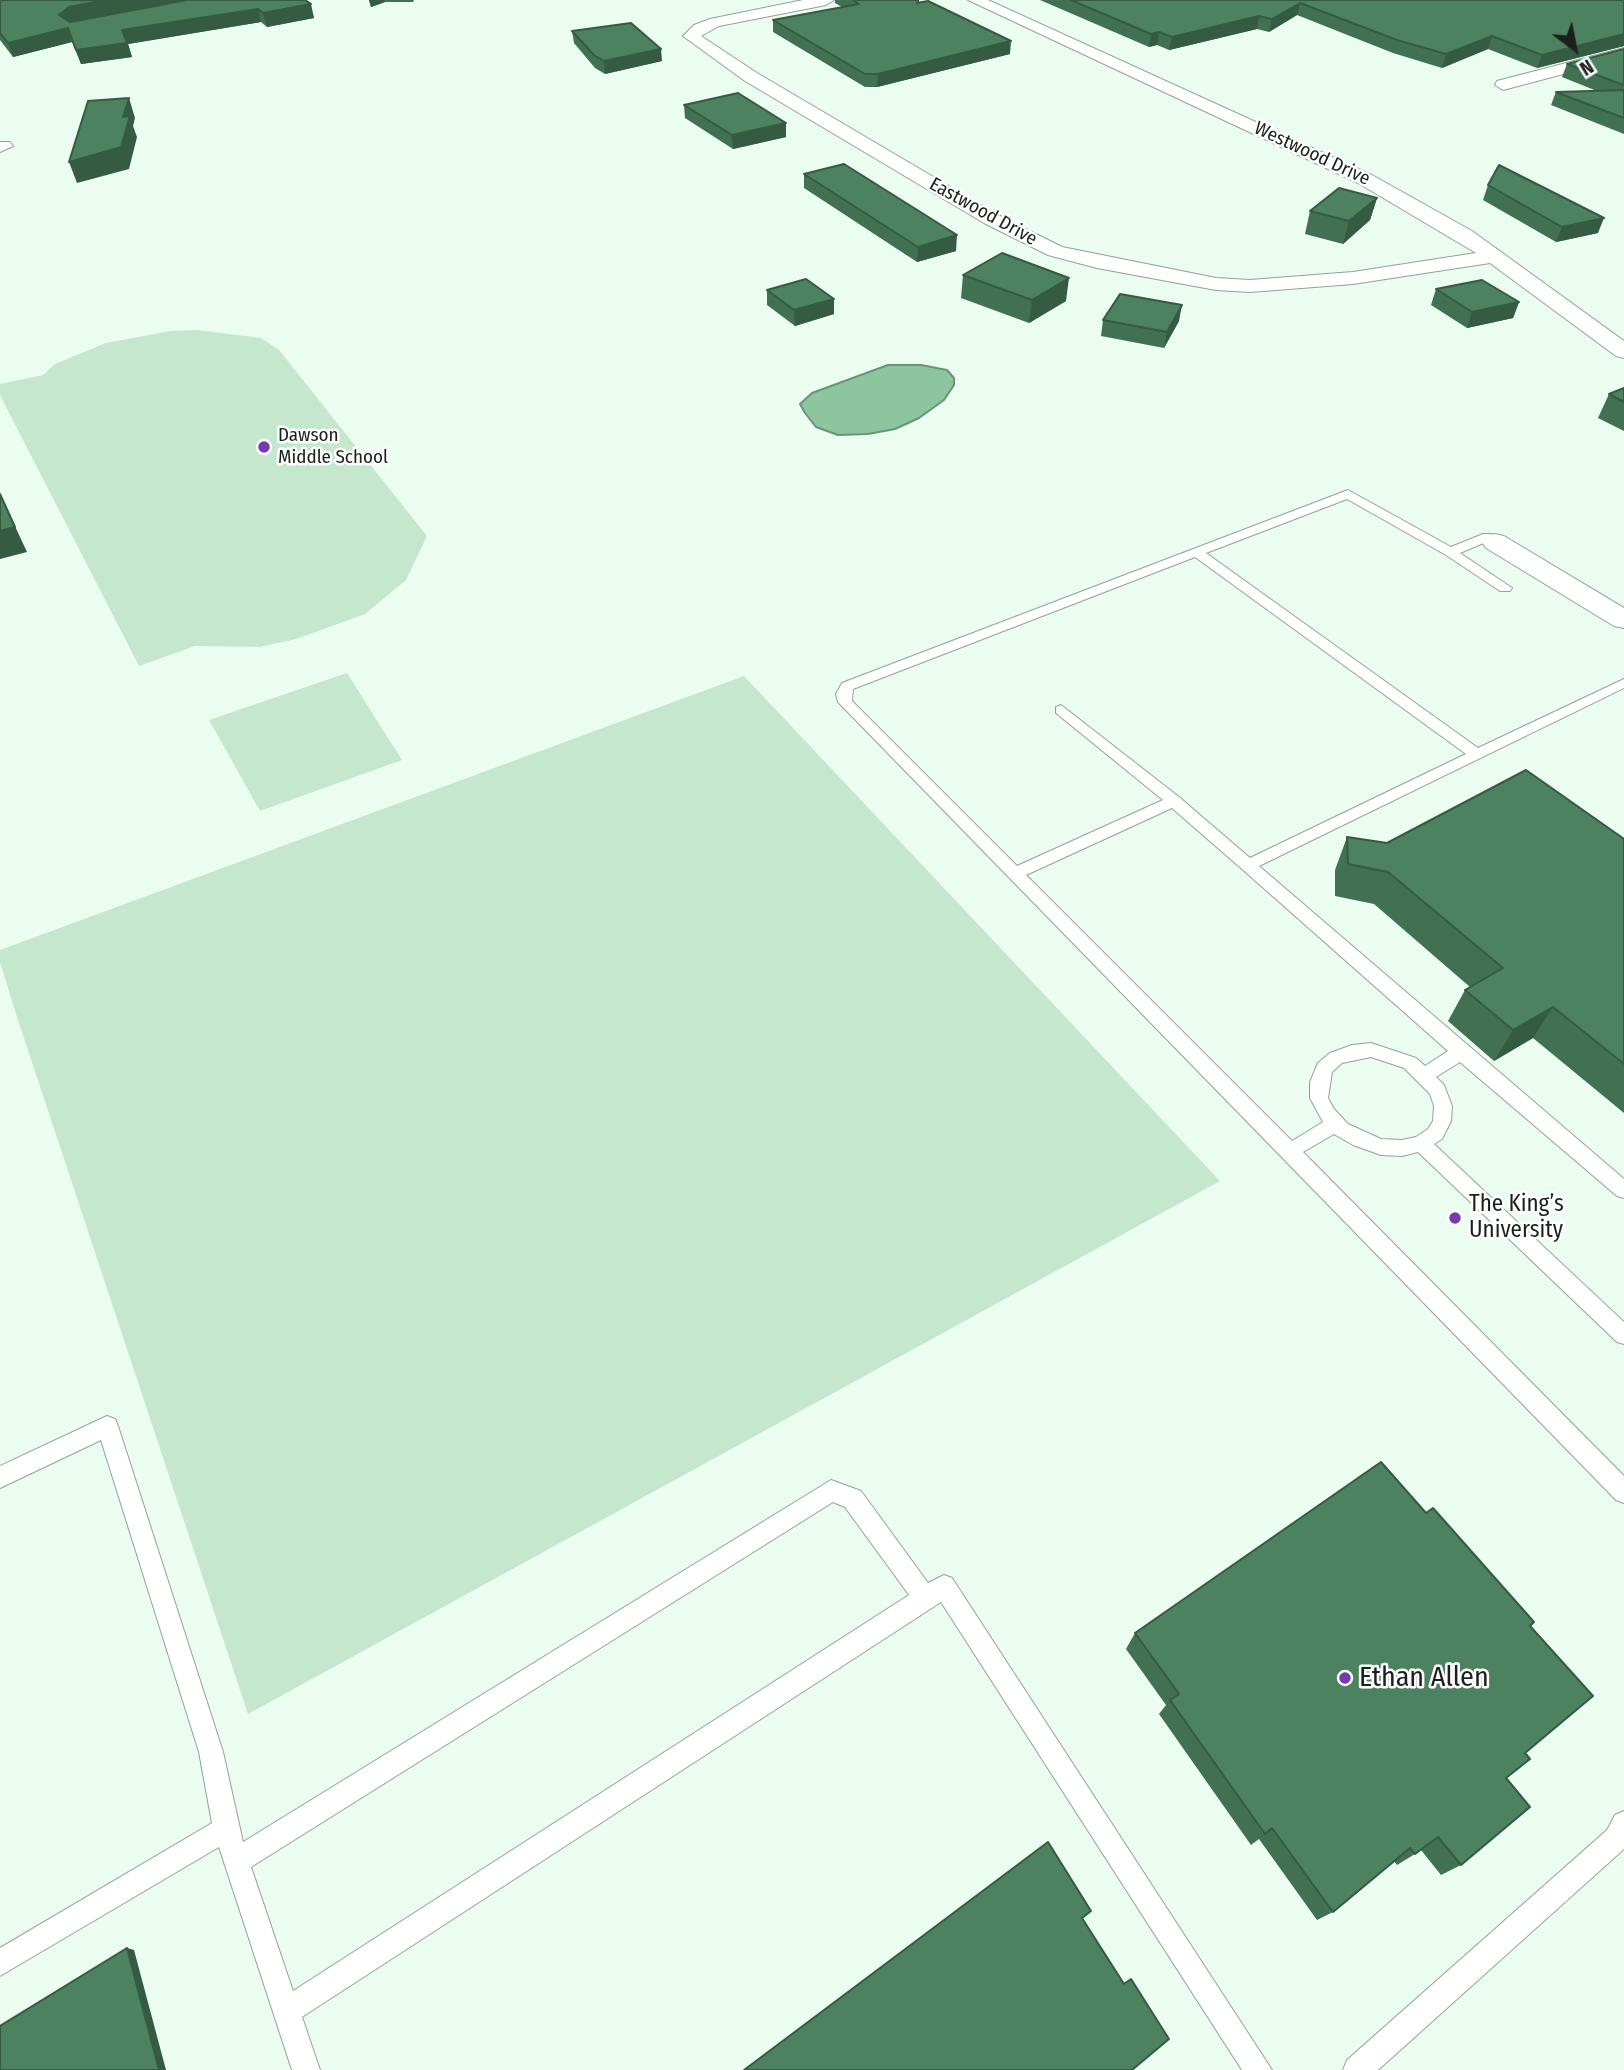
<!DOCTYPE html>
<html>
<head>
<meta charset="utf-8">
<style>
  body { margin:0 }
  #map { position:relative; width:1624px; height:2070px; overflow:hidden; background:#ebfcf0; font-family:"Fira Sans Condensed",sans-serif }
  canvas { display:block }
  .north { position:absolute; left:1540px; top:14px; width:70px; height:70px; -webkit-text-stroke:5px #fff; paint-order:stroke; rotate:148deg; font-size:19px; font-weight:700; line-height:28px; text-align:center; color:#1a201c }
  .north::after { content:''; display:block; margin:auto; width:24px; height:32px; background:#1a201c; clip-path:polygon(50% 0,100% 100%,50% 72%,0 100%) }
</style>
</head>
<body>
<div id="map">
<canvas width="1624" height="2070"></canvas>
<div class="north">N</div>
</div>
<script>
const c = document.querySelector('canvas').getContext('2d');
c.lineJoin = 'round';
function paint(path, color) { c.fillStyle = color; c.fill(path, 'evenodd'); }
const toPath = rows => new Path2D(rows.map(r => 'M' + r).join(''));
function trace(path, color, width, dash) { c.strokeStyle = color; c.lineWidth = width; c.lineCap = dash ? 'butt' : 'round'; c.setLineDash(dash || []); c.stroke(path); }
function write(font, color, halo, rows, align = 'center') {
  c.font = font + ' "Fira Sans Condensed",sans-serif'; c.lineWidth = 5; c.setLineDash([]); c.textBaseline = 'middle'; c.strokeStyle = halo; c.fillStyle = color; for (const [text, x, y, turn = 0] of rows) {
    c.save(); c.translate(x, y); c.rotate((+turn || 0) * Math.PI / 180); c.textAlign = isNaN(turn) ? turn : align; if (halo) c.strokeText(text, 0, 0); c.fillText(text, 0, 0); c.restore();
  }
}
paint(toPath([
  [197,330,261,338,279,350,427,536,406,580,365,614,296,639,260,647,195,646,139,666,0,395,0,384,43,375,55,364,106,343,170,331],
  [347,673,402,760,260,811,209,720],
  [744,676,1220,1181,248,1714,17,1017,0,962,0,950]
]), '#c4e7ce');
const water = toPath([
  [888,365,921,365,947,370,954,378,954,385,944,400,919,418,895,429,868,434,838,435,816,427,805,413,800,404,812,393,888,365]
]);
paint(water, '#8cc59e');
trace(water, '#6a9477', 2);
const lane = toPath([
  [1348,490,1451,547,1483,534,1491,534,1499,539,1499,545,1486,542,1460,553,1512,588,1510,591,1500,591,1446,555,1347,499,1206,553,1478,748,1624,679,1624,688,1259,866,1624,1179,1624,1198,1617,1196,1460,1062,1436,1077,1444,1085,1452,1106,1451,1121,1442,1139,1434,1144,1624,1322,1624,1344,1617,1342,1418,1152,1402,1156,1381,1155,1353,1145,1334,1134,1303,1152,1624,1476,1624,1503,1616,1500,838,702,836,694,842,683,1348,490],
  [1195,557,1466,754,1250,858,1179,797,1061,705,1056,707,1056,713,1163,800,1017,866,852,701,853,689,1195,557],
  [1172,808,1242,869,1448,1051,1425,1066,1416,1058,1371,1043,1352,1045,1330,1053,1318,1063,1310,1082,1310,1098,1323,1122,1292,1141,1026,875,1172,808],
  [1371,1057,1404,1068,1430,1094,1434,1106,1433,1121,1428,1129,1416,1137,1402,1140,1381,1139,1348,1124,1334,1109,1328,1098,1332,1072,1342,1063,1371,1057],
  [107,1416,115,1419,118,1426,223,1752,243,1842,831,1480,861,1491,928,1583,944,1575,952,1578,1272,2070,1242,2070,941,1602,302,2017,320,2070,292,2070,219,1847,0,1976,0,1948,212,1823,199,1752,101,1440,0,1488,0,1466,107,1416],
  [833,1502,845,1507,909,1595,293,1991,251,1867,833,1502],
  [1624,1811,1624,1849,1378,2070,1343,2070,1347,2060,1607,1830,1615,1815,1624,1811]
]);
const street = toPath([
  [803,0,834,0,826,5,719,26,701,36,757,73,998,215,1062,247,1216,278,1250,280,1353,272,1476,253,1358,183,968,0,988,0,1372,175,1472,231,1624,341,1624,358,1616,356,1490,263,1353,284,1250,292,1216,290,1097,268,1048,255,984,223,745,81,683,36,694,25,710,19,803,0],
  [1624,48,1624,58,1503,90,1495,85,1497,81,1624,48],
  [0,142,10,142,13,146,0,152,0,142],
  [1495,534,1504,536,1624,608,1624,628,1614,626,1486,548,1482,542,1486,536,1495,534]
]);
trace(lane, '#92a296', 2);
trace(street, '#92a296', 2);
paint(lane, '#fff');
paint(street, '#fff');
paint(toPath([
  [0,0,305,0,314,18,267,27,261,22,128,44,132,57,81,64,72,42,13,57,0,40],
  [369,0,414,0,413,2,385,2,371,7],
  [835,0,919,0,919,3,1010,54,877,87,865,87,773,32,773,20,842,7,835,3],
  [1040,0,1624,0,1624,46,1537,68,1488,49,1442,68,1393,53,1297,15,1269,32,1257,29,1169,50,1157,45,1149,47],
  [572,31,662,61,605,74,595,68,574,43],
  [1624,49,1624,134,1551,105,1556,92,1597,91,1562,77,1567,64],
  [684,105,786,137,733,149,685,118],
  [804,174,956,251,917,262,804,188],
  [1488,185,1598,233,1556,242,1483,200],
  [1377,198,1370,220,1343,244,1305,234,1310,211],
  [963,275,1066,301,1029,323,961,298],
  [1436,289,1519,302,1513,318,1467,328,1431,305],
  [767,290,834,314,795,326,767,305],
  [1103,320,1179,321,1164,348,1101,336],
  [1624,388,1624,431,1598,418,1609,394],
  [1347,837,1387,843,1624,839,1624,1113,1533,1038,1494,1061,1448,1021,1465,990,1470,987,1374,904,1335,896,1335,870],
  [1426,1513,1530,1626,1525,1753,1506,1778,1461,1865,1441,1875,1421,1850,1415,1854,1397,1865,1394,1861,1333,1912,1317,1920,1259,1839,1251,1845,1159,1714,1166,1705,1126,1649,1135,1633]
]), '#417052');
paint(toPath([
  [105,0,185,0,64,29,59,15,69,7],
  [369,0,384,0,385,2,371,7],
  [1300,3,1297,15,1269,32,1272,19],
  [311,4,314,18,267,27,263,13],
  [258,9,261,22,128,44,132,57,81,64,76,50,122,30],
  [1259,16,1257,29,1169,50,1172,37],
  [68,28,72,42,13,57,8,43],
  [1159,32,1157,45,1149,47,1151,34],
  [1624,34,1624,46,1537,68,1542,55],
  [1492,36,1488,49,1442,68,1446,54],
  [1011,41,1010,54,877,87,878,74],
  [661,49,662,61,605,74,604,61],
  [129,98,135,118,133,126,137,137,129,169,77,183,69,162,123,117],
  [786,123,786,137,733,149,732,135],
  [1377,198,1370,220,1343,244,1349,221],
  [1604,218,1598,233,1556,242,1562,227],
  [957,235,956,251,917,262,918,247],
  [1069,278,1066,301,1029,323,1032,300],
  [834,299,834,314,795,326,794,310],
  [1519,302,1513,318,1467,328,1472,312],
  [1182,305,1179,321,1164,348,1167,332],
  [0,494,27,552,0,559],
  [1553,1007,1533,1038,1494,1061,1513,1030],
  [127,1948,134,1950,166,2070,159,2070]
]), '#355b42');
const building = toPath([
  [0,0,105,0,69,7,59,15,70,22,187,0,305,0,311,4,263,13,258,9,122,30,127,43,76,50,68,28,8,43,0,33,0,0],
  [853,0,918,0,917,3,928,1,1011,41,878,74,865,74,773,20,859,4,853,0],
  [1071,0,1624,0,1624,34,1542,55,1492,36,1446,54,1397,40,1300,3,1272,19,1259,16,1172,37,1159,32,1151,34,1071,0],
  [631,23,661,49,604,61,594,55,572,31,631,23],
  [1624,49,1624,85,1567,64,1624,49],
  [1624,90,1624,118,1556,92,1624,90],
  [738,93,786,123,732,135,684,105,738,93],
  [129,98,123,117,130,116,121,147,69,162,88,101,129,98],
  [844,164,957,235,918,247,804,174,844,164],
  [1499,165,1604,218,1562,227,1488,185,1499,165],
  [1339,188,1377,198,1349,221,1310,211,1339,188],
  [1002,253,1069,278,1032,300,963,275,1002,253],
  [806,279,834,299,794,310,767,290,806,279],
  [1482,280,1519,302,1472,312,1436,289,1482,280],
  [1120,294,1182,305,1167,332,1103,320,1120,294],
  [1624,388,1624,402,1609,394,1624,388],
  [0,494,15,527,0,531,0,494],
  [1526,770,1624,839,1624,1064,1553,1007,1513,1030,1465,990,1503,968,1388,872,1348,864,1347,837,1387,843,1526,770],
  [1381,1462,1426,1513,1433,1508,1534,1622,1530,1626,1593,1696,1525,1753,1530,1759,1506,1778,1530,1807,1461,1865,1438,1837,1415,1854,1410,1848,1333,1912,1272,1828,1265,1834,1170,1700,1179,1694,1135,1633,1381,1462],
  [1048,1842,1091,1911,1082,1918,1124,1984,1131,1979,1169,2039,1132,2070,744,2070,1048,1842],
  [127,1948,159,2070,0,2070,0,2026,127,1948]
]);
paint(building, '#4c825f');
trace(building, '#355b42', 2);
for (const [x, y, r, color] of [
  [264,447,7,"#7639af"],
  [1455,1218,7,"#7639af"],
  [1345,1678,7,"#7639af"]
]) { const dot = new Path2D(); dot.arc(x, y, r, 0, 2 * Math.PI); c.fillStyle = color; c.fill(dot); trace(dot, '#fff', 2.5); }
write('19px', '#1a201c', '#fff', [
  ["Westwood Drive",1312,154,25],
  ["Eastwood Drive",983,212,29]
]);
write('19px', '#1a201c', '#fff', [
  ["Dawson",278,436],
  ["Middle School",278,458]
], 'left');
write('23px', '#1a201c', '#fff', [
  ["The King’s",1469,1205],
  ["University",1469,1231]
], 'left');
write('28px', '#1a201c', '#fff', [
  ["Ethan Allen",1359,1678]
], 'left');
</script>
</body>
</html>
